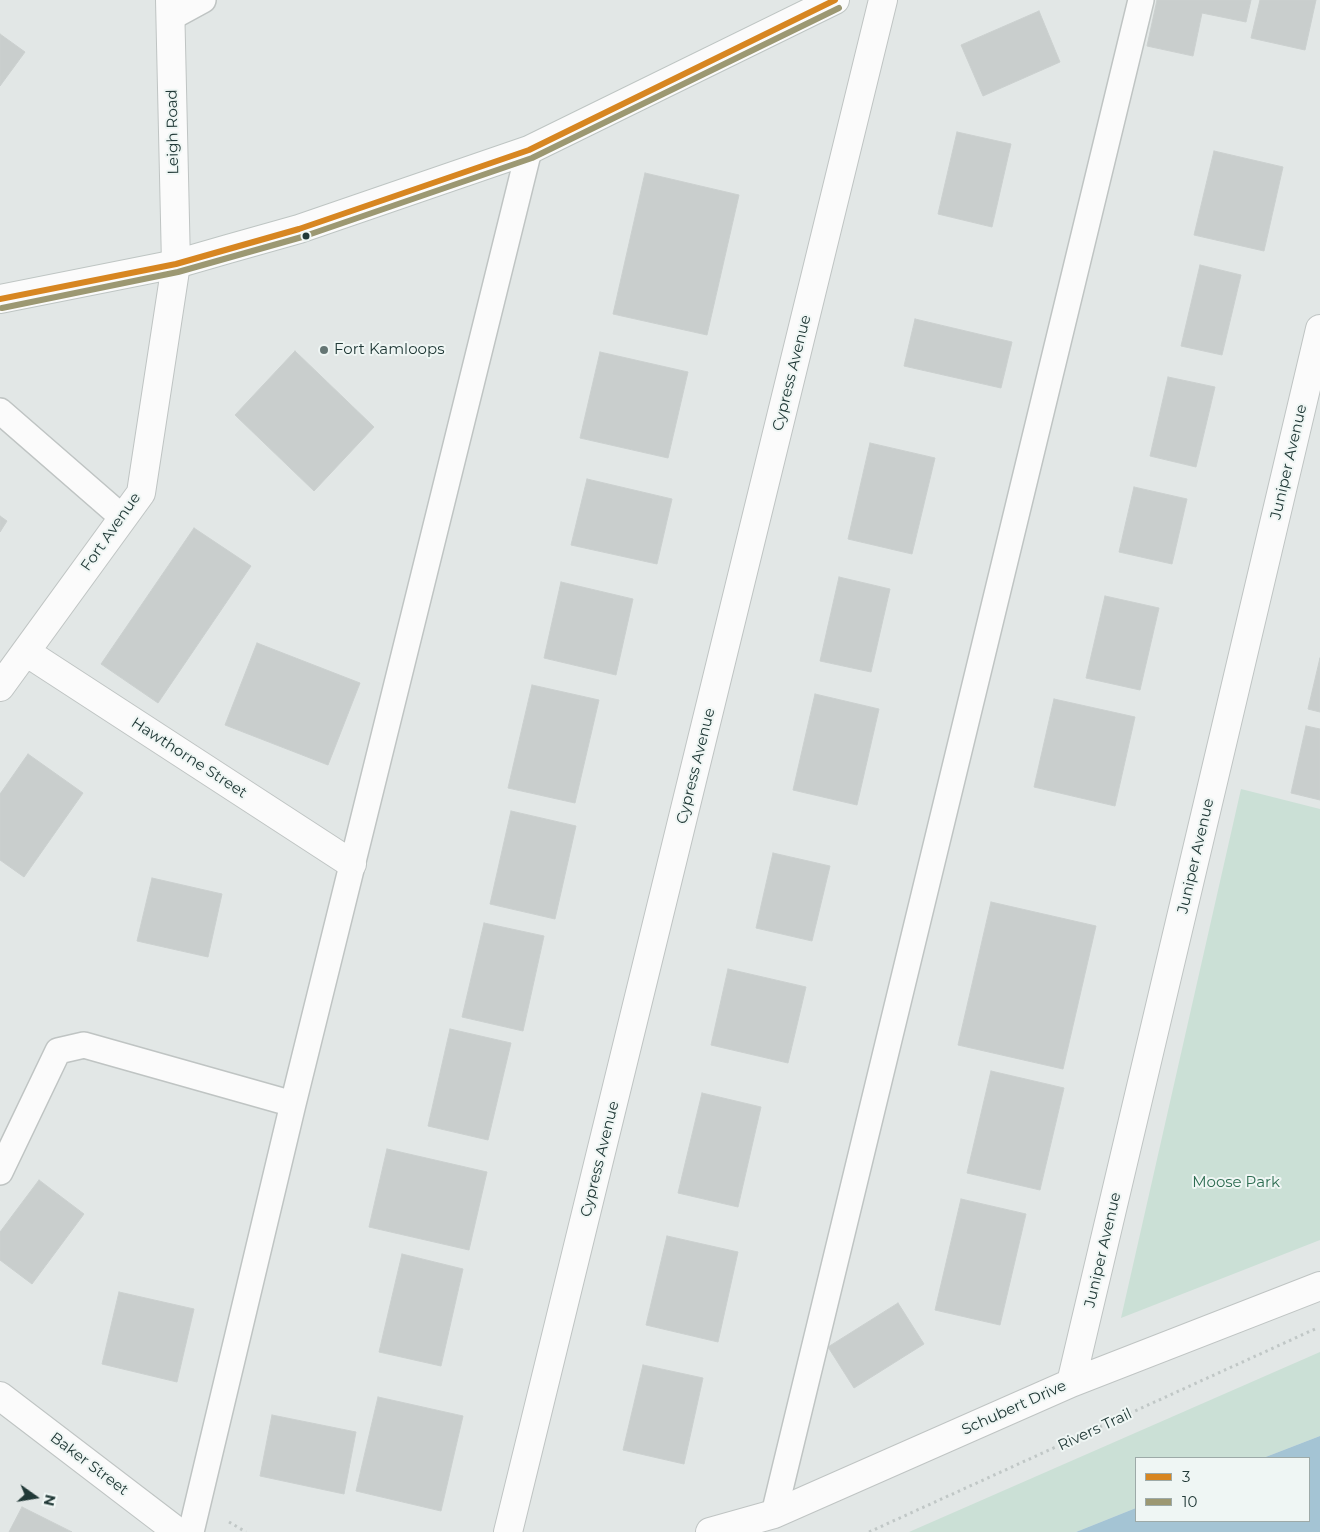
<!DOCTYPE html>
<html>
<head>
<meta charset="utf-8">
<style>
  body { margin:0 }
  #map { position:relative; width:1320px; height:1532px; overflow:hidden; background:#e2e7e6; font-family:Montserrat,sans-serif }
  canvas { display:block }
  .legend { position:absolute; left:1135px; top:1457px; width:175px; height:65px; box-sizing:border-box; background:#eff6f4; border:1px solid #9daaa8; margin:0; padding:6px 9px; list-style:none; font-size:15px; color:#213937 }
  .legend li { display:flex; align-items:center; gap:10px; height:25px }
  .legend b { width:25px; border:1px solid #9daaa8 }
  .north { position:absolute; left:10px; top:1472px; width:50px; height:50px; -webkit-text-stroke:4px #eff6f4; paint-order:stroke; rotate:103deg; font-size:14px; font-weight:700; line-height:20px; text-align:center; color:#213937 }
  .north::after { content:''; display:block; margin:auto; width:18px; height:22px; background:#213937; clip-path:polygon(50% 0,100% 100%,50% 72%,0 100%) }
</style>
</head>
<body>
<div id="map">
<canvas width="1320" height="1532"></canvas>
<ul class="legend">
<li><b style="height:6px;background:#d78621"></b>3</li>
<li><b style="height:6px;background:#9c9872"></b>10</li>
</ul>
<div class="north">N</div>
</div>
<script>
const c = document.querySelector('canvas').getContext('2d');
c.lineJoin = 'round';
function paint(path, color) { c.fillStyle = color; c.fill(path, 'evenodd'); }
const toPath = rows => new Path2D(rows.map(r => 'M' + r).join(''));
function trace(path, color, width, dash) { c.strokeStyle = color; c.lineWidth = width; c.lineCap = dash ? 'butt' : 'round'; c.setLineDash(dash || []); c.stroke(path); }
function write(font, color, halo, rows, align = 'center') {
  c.font = font + ' Montserrat,sans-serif'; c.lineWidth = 4; c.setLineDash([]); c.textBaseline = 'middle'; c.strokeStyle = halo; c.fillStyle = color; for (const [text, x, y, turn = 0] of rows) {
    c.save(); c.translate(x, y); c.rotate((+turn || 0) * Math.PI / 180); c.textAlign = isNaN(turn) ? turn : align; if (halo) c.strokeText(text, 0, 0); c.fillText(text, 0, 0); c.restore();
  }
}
paint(toPath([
  [1241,789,1320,809,1320,1240,1121,1318],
  [1320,1352,1320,1436,1263,1458,1136,1458,1136,1508,1076,1532,909,1532]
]), '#cbe0d6');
paint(toPath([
  [1320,1436,1320,1532,1076,1532,1136,1508,1136,1521,1309,1521,1309,1458,1263,1458]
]), '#a4c4d4');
const building = toPath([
  [1157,0,1251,0,1246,22,1202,13,1193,56,1147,46,1157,0],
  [1260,0,1316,0,1305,50,1251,38,1260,0],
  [1039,11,1060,62,983,96,961,45,1039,11],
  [0,34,25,52,0,86,0,34],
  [957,132,1011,144,992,227,938,214,957,132],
  [1214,151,1283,167,1264,251,1194,235,1214,151],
  [645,173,739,195,707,335,613,314,645,173],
  [1200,265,1241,275,1222,355,1181,346,1200,265],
  [915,319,1012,342,1001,388,904,366,915,319],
  [295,351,374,427,314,491,235,415,295,351],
  [600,352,688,372,668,458,580,438,600,352],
  [1168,377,1215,387,1196,467,1150,456,1168,377],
  [870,443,935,458,912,554,848,539,870,443],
  [587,479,672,499,657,564,571,545,587,479],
  [1134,487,1187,499,1172,564,1119,552,1134,487],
  [0,516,7,521,0,532,0,516],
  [194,528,251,566,158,703,101,664,194,528],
  [839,577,890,589,871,672,820,661,839,577],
  [561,582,633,599,616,675,544,658,561,582],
  [1105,596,1159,608,1140,690,1086,678,1105,596],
  [257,643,360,683,328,765,225,725,257,643],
  [1320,658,1320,712,1308,709,1320,658],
  [532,685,599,700,575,803,508,788,532,685],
  [815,694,879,709,857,805,793,790,815,694],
  [1054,699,1135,717,1115,806,1034,787,1054,699],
  [1306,726,1320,729,1320,800,1291,793,1306,726],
  [28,754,83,793,24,877,0,860,0,794,28,754],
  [511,811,576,826,555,919,490,904,511,811],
  [773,853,830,866,812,941,756,928,773,853],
  [152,878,222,894,208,957,137,941,152,878],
  [991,902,1096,926,1063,1069,958,1045,991,902],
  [484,923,544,936,523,1031,462,1017,484,923],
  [728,969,806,987,788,1063,711,1045,728,969],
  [450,1029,511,1043,488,1140,428,1126,450,1029],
  [991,1071,1064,1088,1040,1190,967,1173,991,1071],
  [702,1093,761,1107,738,1207,678,1193,702,1093],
  [387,1149,487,1172,469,1250,369,1227,387,1149],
  [39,1180,84,1214,32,1284,0,1260,0,1232,39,1180],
  [961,1199,1026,1214,1000,1325,935,1310,961,1199],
  [667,1236,738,1252,718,1342,646,1325,667,1236],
  [402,1254,463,1269,441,1366,379,1352,402,1254],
  [119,1292,194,1309,177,1382,102,1364,119,1292],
  [898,1303,924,1344,854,1388,828,1347,898,1303],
  [643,1365,703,1378,684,1464,623,1450,643,1365],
  [378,1397,463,1416,441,1511,356,1491,378,1397],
  [272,1415,356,1432,344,1494,260,1476,272,1415],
  [22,1507,72,1532,9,1532,22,1507]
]);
paint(building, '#c9cecd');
trace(building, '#cbd0cf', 1);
const lane = toPath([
  [170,18,203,0],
  [0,411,123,518],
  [0,1172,58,1051,84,1045,293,1104],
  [774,1514,1141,0],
  [191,1532,293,1104,529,150]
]);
const street = toPath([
  [26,652,352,864],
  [0,687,141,493,176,264,170,0],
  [1071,1383,1320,329],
  [0,1396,178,1532],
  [508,1532,883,0],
  [710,1532,774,1514,1071,1383,1320,1286]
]);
const secondary = toPath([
  [0,299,176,264,228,249,299,229,529,150,835,0]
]);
trace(lane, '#bfc4c3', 28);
trace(street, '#bfc4c3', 30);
trace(secondary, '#bec5c3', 30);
trace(toPath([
  [229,1522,246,1532],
  [869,1532,1315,1329]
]), '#c0c7c6', 3, [2.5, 4]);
trace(lane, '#fbfbfb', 25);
trace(street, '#fbfbfb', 28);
trace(secondary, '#fbfbfb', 28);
trace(toPath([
  [0,299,176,264,299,229,529,150,835,0]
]), '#d78621', 6);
trace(toPath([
  [2,308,178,272,302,237,532,158,839,8]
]), '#9c9872', 6);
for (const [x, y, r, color] of [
  [306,236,4.5,"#213937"],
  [324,350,5,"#657674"]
]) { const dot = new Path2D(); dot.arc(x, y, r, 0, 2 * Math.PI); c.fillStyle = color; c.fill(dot); trace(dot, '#eff6f4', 2); }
write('15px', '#213937', '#eff6f4', [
  ["Leigh Road",173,132,-91],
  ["Cypress Avenue",792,373,-76],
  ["Juniper Avenue",1289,462,-77],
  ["Fort Avenue",111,532,-55],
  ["Hawthorne Street",189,758,33],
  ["Cypress Avenue",696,766,-76],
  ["Juniper Avenue",1196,856,-77],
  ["Cypress Avenue",600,1159,-76],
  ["Juniper Avenue",1103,1250,-77],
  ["Schubert Drive",1014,1408,-24],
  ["Rivers Trail",1095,1430,-25],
  ["Baker Street",89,1464,37]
]);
write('15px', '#213937', '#eff6f4', [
  ["Fort Kamloops",334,350]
], 'left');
write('15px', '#2e6d52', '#eff6f4', [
  ["Moose Park",1236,1183]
]);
</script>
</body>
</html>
